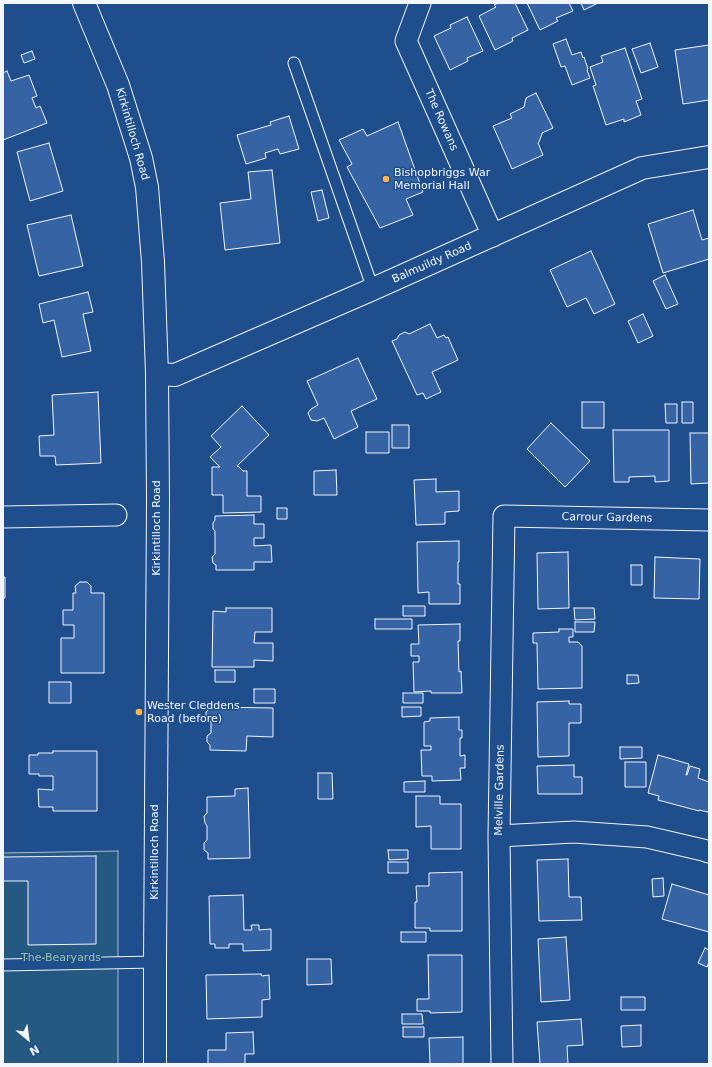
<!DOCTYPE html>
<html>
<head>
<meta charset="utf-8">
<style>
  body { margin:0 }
  #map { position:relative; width:712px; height:1067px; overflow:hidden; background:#1f4e8c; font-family:"DejaVu Sans",sans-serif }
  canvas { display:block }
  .frame { position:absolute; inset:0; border:4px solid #f2f6ff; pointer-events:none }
  .north { position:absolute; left:8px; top:1019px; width:40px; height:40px; -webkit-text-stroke:3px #1f4e8c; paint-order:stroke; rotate:151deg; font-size:11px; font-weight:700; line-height:16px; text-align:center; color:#f2f6ff }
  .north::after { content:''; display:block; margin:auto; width:14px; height:18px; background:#f2f6ff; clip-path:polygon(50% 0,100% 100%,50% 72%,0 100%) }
</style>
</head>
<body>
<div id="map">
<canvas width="712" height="1067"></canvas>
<div class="frame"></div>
<div class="north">N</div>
</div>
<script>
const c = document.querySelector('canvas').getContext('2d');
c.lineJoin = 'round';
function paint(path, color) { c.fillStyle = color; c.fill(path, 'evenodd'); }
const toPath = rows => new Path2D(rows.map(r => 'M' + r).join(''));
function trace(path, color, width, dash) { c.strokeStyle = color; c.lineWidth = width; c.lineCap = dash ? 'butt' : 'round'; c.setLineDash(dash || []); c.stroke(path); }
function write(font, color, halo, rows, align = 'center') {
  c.font = font + ' "DejaVu Sans",sans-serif'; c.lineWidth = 3; c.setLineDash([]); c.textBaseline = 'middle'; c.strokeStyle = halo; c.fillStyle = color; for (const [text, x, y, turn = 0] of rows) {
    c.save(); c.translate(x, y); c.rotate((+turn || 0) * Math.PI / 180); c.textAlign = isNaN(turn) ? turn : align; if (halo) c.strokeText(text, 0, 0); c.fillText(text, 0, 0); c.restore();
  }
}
const green = toPath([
  [118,851,118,1064,3,1064,3,853,118,851]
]);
paint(green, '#245a82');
trace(green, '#a8bbd7', 1);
const building = toPath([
  [498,3,515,3,528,30,512,38,513,41,495,50,479,16,496,7,494,5,498,3],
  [527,3,569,3,573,11,556,18,558,21,540,30,527,3],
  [581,3,598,3,584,10,581,3],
  [467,17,483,51,467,58,468,61,450,70,434,36,451,28,450,25,467,17],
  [566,39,572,55,581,52,583,58,584,57,588,69,587,70,590,78,572,85,565,66,561,67,553,44,566,39],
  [650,43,658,67,641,73,632,49,650,43],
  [709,45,709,100,683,104,675,50,709,45],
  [625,48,642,99,636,101,641,115,624,122,624,119,606,125,593,86,596,85,590,67,603,62,601,56,625,48],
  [32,51,35,59,24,63,21,55,32,51],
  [7,71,11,81,29,75,37,96,32,98,36,108,40,106,47,123,3,140,3,73,7,71],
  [536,93,553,128,542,133,542,134,539,142,538,143,543,155,512,169,493,126,512,118,510,114,524,107,526,98,536,93],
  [289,116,299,149,280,154,278,149,265,153,266,158,246,164,237,135,271,125,270,122,289,116],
  [398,122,423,192,406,199,413,215,380,228,347,167,352,164,339,140,363,129,367,136,398,122],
  [49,143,63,191,30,201,17,152,49,143],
  [272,170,280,243,225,250,220,203,251,199,248,172,272,170],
  [322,190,329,218,318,221,311,192,322,190],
  [693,210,702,240,709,238,709,259,663,273,648,224,693,210],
  [71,215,83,266,39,276,27,225,71,215],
  [591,251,615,304,594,314,586,298,567,307,550,270,591,251],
  [665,275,678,304,666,309,653,281,665,275],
  [88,292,93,312,83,314,91,351,62,357,54,320,43,323,39,304,88,292],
  [643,314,653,336,638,343,628,321,643,314],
  [430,324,437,338,444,335,446,338,448,337,458,360,432,372,441,392,426,399,423,393,417,395,392,341,397,339,399,335,405,332,409,334,430,324],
  [358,358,377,399,351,411,358,427,334,439,324,418,317,421,311,420,308,413,311,409,318,405,307,381,358,358],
  [98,392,101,463,56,465,55,456,40,456,39,436,54,435,52,395,98,392],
  [582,402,604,402,604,428,582,428,582,402],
  [682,402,693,402,693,423,682,423,682,402],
  [665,404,677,404,677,423,666,423,665,404],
  [242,406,269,435,237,466,238,466,243,471,247,471,247,496,261,496,261,512,223,513,223,495,212,495,212,467,220,467,210,457,221,447,211,436,242,406],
  [551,423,590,461,565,487,527,449,551,423],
  [392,425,409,425,409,448,392,448,392,425],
  [613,430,669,430,669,481,655,482,655,476,629,477,629,482,614,482,613,430],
  [366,432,389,432,389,453,366,453,366,432],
  [690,433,709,433,709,483,691,484,690,433],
  [336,470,337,495,314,495,314,471,336,470],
  [436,479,436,492,459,491,459,511,445,512,445,524,416,525,414,480,436,479],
  [277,508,287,508,287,519,277,519,277,508],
  [254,515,254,524,264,524,264,538,254,538,254,546,271,545,272,562,254,562,254,570,216,570,216,565,213,563,212,557,215,554,215,531,213,529,213,523,215,520,215,516,254,515],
  [459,541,459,562,458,562,458,584,460,584,460,604,429,604,429,592,418,593,417,542,459,541],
  [568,552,569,608,538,609,537,553,568,552],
  [655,557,700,559,699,599,654,598,655,557],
  [631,565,642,565,642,585,631,585,631,565],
  [3,577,5,577,5,598,3,598,3,577],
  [80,582,87,582,91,586,91,593,104,593,104,673,61,673,61,638,74,638,74,625,63,625,63,610,73,610,73,593,76,593,75,586,80,582],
  [403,606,425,606,425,616,403,616,403,606],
  [226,608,272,608,272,632,255,632,254,643,273,643,273,661,254,660,254,667,212,667,213,611,226,612,226,608],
  [574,608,594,608,595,619,575,620,574,608],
  [375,619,412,619,412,629,375,629,375,619],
  [575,622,595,622,594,632,575,632,575,622],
  [460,624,460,641,458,641,459,672,461,671,462,693,431,693,431,691,414,692,413,662,419,662,419,656,411,656,411,644,419,644,418,625,460,624],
  [559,629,573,629,573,637,569,637,569,642,578,642,582,646,582,688,538,689,537,643,533,643,533,633,559,632,559,629],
  [215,670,235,670,235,682,215,682,215,670],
  [627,675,638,675,639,683,627,684,627,675],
  [49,682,71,682,71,703,49,703,49,682],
  [254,689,275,689,275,703,254,703,254,689],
  [403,693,423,693,423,703,403,703,403,693],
  [569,701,569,704,581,704,581,723,569,723,569,756,538,757,537,702,569,701],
  [211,707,273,708,273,737,247,736,246,751,210,750,210,745,207,742,207,736,211,733,211,722,206,717,206,712,211,707],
  [402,707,421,707,421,716,402,717,402,707],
  [459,717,459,730,462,730,462,738,460,738,460,756,465,755,465,768,460,768,461,780,432,781,432,776,422,776,421,750,431,750,431,746,424,746,424,722,430,721,430,718,459,717],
  [620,747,642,747,642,758,620,759,620,747],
  [53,751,97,751,97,811,53,811,53,807,39,807,38,789,53,790,53,776,39,776,39,774,29,774,29,755,38,755,38,753,53,753,53,751],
  [658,755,689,764,686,775,687,775,690,766,700,769,698,778,709,782,709,809,708,812,699,810,699,811,658,800,659,796,648,793,658,755],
  [625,762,646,762,646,787,625,787,625,762],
  [574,765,574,777,582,777,582,794,538,794,537,766,574,765],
  [318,773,332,773,333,799,318,799,318,773],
  [425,781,425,792,404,792,404,782,425,781],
  [248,788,250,858,208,859,208,853,204,850,204,843,207,840,207,826,205,823,204,816,207,813,207,797,235,796,235,789,248,788],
  [416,796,440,796,440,804,461,804,461,849,431,849,431,826,416,827,416,796],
  [388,850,408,850,408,859,389,860,388,850],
  [96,856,96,944,28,945,28,881,3,881,3,857,96,856],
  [568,859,569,897,581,897,582,920,539,921,537,860,568,859],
  [388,862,408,862,408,873,388,873,388,862],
  [462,872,462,931,430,931,430,928,415,928,415,902,417,902,416,886,429,886,429,873,462,872],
  [663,878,664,896,653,897,652,879,663,878],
  [672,884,709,895,709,932,662,919,672,884],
  [243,895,244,930,252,930,251,925,259,925,259,930,271,929,271,950,243,951,243,944,229,944,229,948,215,948,215,944,210,944,209,896,243,895],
  [401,932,426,932,426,942,401,942,401,932],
  [566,937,570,1000,541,1002,538,939,566,937],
  [705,948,709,950,709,962,707,967,698,963,705,948],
  [428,955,462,955,462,1012,430,1013,430,1011,417,1011,417,999,429,999,428,955],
  [307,959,331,959,332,984,307,985,307,959],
  [261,974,262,976,269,975,270,999,262,1000,262,1017,207,1019,206,975,261,974],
  [621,997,645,997,645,1010,621,1010,621,997],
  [402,1014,422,1014,423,1024,402,1024,402,1014],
  [581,1019,583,1045,567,1046,568,1064,540,1064,537,1022,581,1019],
  [641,1025,641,1046,622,1047,621,1026,641,1025],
  [403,1027,424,1027,424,1037,403,1037,403,1027],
  [253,1032,254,1054,245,1054,245,1064,208,1064,208,1050,226,1050,226,1033,253,1032],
  [463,1037,463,1064,430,1064,429,1038,463,1037]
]);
paint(building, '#3563a3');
trace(building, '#f2f6ff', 1);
const lane = toPath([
  [294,63,373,289],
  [3,965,155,962]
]);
const street = toPath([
  [420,3,406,41,493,236],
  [3,517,116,515],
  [499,836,574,832,647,837,703,850,709,852],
  [502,1064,499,836,504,516,709,520]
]);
const secondary = toPath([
  [157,374,175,375,373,289,642,168,709,157]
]);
const primary = toPath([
  [84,3,118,85,141,158,147,187,153,262,157,374,158,501,155,962,155,1064]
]);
trace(lane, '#f2f6ff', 13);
trace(street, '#f2f6ff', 23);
trace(secondary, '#f2f6ff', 24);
trace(primary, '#f2f6ff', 24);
trace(lane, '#1f4e8c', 11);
trace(street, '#1f4e8c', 21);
trace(secondary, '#1f4e8c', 22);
trace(primary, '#1f4e8c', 22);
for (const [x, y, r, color] of [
  [386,179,4,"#ffb74d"],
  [139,712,4,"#ffb74d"]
]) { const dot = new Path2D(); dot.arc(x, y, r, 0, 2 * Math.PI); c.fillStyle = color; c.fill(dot); trace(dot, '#1f4e8c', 1.5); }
write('11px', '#f2f6ff', '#1f4e8c', [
  ["The Rowans",441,120,66],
  ["Kirkintilloch Road",132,134,74],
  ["Balmuildy Road",432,263,-24],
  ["Carrour Gardens",607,518,1],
  ["Kirkintilloch Road",157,528,-90],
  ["Melville Gardens",500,790,-89],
  ["Kirkintilloch Road",155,852,-90]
]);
write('11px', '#f2f6ff', '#1f4e8c', [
  ["Bishopbriggs War",394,173],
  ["Memorial Hall",394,186],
  ["Wester Cleddens",147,706],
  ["Road (before)",147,719]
], 'left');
write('11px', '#97c8a6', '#1f4e8c', [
  ["The Bearyards",61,958]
]);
</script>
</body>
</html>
